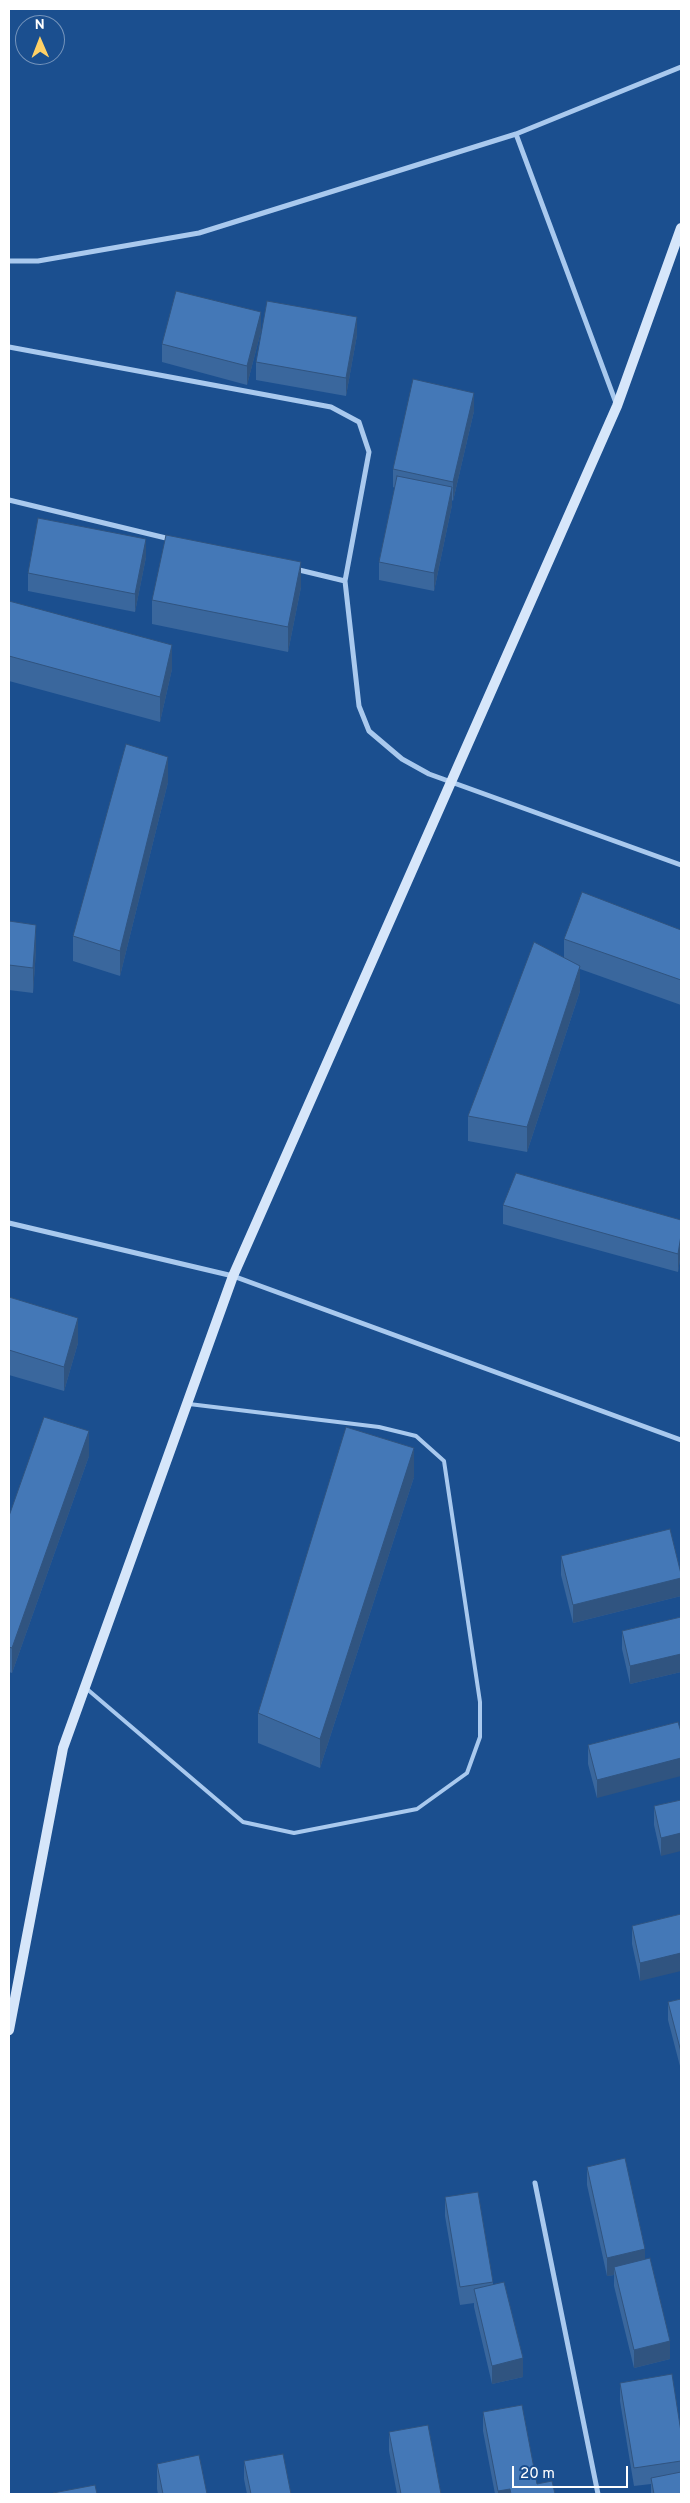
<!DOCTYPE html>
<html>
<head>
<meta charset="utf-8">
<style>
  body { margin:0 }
  #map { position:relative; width:690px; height:2503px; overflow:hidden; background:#1b4f8f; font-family:Overpass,sans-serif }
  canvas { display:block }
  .frame { position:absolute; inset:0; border:10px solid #fff; pointer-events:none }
  .north { position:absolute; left:15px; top:15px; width:50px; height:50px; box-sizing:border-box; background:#1b4f8f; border:1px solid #7695bc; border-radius:50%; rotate:359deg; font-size:14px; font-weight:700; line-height:20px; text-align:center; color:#fff }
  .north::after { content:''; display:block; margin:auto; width:18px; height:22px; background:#ffd166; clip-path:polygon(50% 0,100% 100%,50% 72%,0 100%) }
  .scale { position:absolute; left:512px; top:2466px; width:116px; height:22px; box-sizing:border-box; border:2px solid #fff; border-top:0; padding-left:6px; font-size:15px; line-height:18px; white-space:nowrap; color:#fff; -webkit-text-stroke:4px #1b4f8f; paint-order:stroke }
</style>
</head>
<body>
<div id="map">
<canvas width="690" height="2503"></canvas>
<div class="frame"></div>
<div class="north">N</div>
<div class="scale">20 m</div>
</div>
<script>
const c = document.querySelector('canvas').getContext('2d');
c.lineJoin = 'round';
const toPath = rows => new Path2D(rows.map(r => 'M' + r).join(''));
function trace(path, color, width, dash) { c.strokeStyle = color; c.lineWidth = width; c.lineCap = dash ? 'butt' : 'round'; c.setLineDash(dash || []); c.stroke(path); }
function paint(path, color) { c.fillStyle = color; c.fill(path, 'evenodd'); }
trace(toPath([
  [87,1689,243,1822,294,1833,417,1809,467,1773,480,1737,480,1702,444,1461,416,1436,379,1427,189,1404]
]), '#a9c9ee', 4);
trace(toPath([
  [516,134,616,403],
  [9,261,38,261,199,233,516,134,681,67],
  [9,347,331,407,359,422,369,452,345,581,359,706,369,731,402,759,429,774,681,865],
  [9,500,170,539],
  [295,569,345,581],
  [9,1223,233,1276,681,1440],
  [535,2183,598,2494]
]), '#a9c9ee', 5);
trace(toPath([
  [9,2030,63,1748,233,1276,617,406,681,228]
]), '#d6e6fa', 10);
paint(toPath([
  [261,331,247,385,162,362,162,344],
  [357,335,346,396,256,380,256,362],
  [474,411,453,501,452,500,452,505,434,591,379,580,379,562,395,488,393,487,393,469],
  [146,557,135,612,28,591,28,573],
  [301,587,288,652,152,624,152,600],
  [9,601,172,669,160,722,9,681],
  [168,782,120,976,73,961,73,936],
  [9,921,36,950,33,993,9,990],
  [681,930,681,1005,580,969,580,991,527,1152,468,1141,468,1116,564,958,564,939],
  [503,1205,681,1220,681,1253,678,1272,503,1224],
  [9,1297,78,1343,64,1391,9,1375],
  [89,1456,12,1673,9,1672,9,1516],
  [414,1477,320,1768,258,1743,258,1713],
  [561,1556,681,1574,681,1596,573,1623,561,1575],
  [681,1617,681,1672,630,1684,622,1649,622,1631],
  [678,1722,597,1798,588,1764,588,1745],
  [681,1800,661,1856,654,1825,654,1806],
  [681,1914,640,1981,632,1944,632,1926],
  [681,1999,681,2070,668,2020,668,2002],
  [587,2167,645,2260,670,2359,634,2368,614,2286,614,2275,607,2276,587,2185],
  [445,2197,493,2282,493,2284,523,2377,492,2384,474,2307,474,2303,460,2305,445,2216],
  [620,2383,681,2432,681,2494,651,2494,651,2484,634,2486,620,2401],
  [483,2412,537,2484,555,2494,495,2494,483,2431],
  [389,2432,441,2494,397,2494,389,2451],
  [244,2461,291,2494,247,2494,244,2479],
  [157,2464,207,2494,158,2494,157,2489]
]), '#3a679d');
paint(toPath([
  [261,312,261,331,247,385,247,366],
  [357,317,357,335,346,396,346,378],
  [474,393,474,411,453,501,453,482],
  [452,487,452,505,434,591,434,573],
  [146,539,146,557,135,612,135,594],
  [301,562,301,587,288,652,288,627],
  [172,645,172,669,160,722,160,697],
  [168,757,168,782,120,976,120,951],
  [36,925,36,950,33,993,33,968],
  [580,966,580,991,527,1152,527,1127],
  [681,1235,681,1253,678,1272,678,1254],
  [78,1318,78,1343,64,1391,64,1367],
  [89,1431,89,1456,12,1673,12,1648],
  [414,1448,414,1477,320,1768,320,1739],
  [681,1578,681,1596,573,1623,573,1605],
  [681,1654,681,1672,630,1684,630,1666],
  [681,1758,681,1776,597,1798,597,1780],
  [681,1833,681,1851,661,1856,661,1838],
  [681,1953,681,1971,640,1981,640,1963],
  [645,2249,645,2268,614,2267,614,2275,607,2276,607,2258],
  [670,2341,670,2359,634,2368,634,2350],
  [523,2358,523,2377,492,2384,492,2366],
  [510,2489,510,2494,498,2494,498,2491]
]), '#305480');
const building = toPath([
  [176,291,261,312,247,366,162,344,176,291],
  [267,301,357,317,346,378,256,362,267,301],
  [413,379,474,393,453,482,393,469,413,379],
  [397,476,452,487,434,573,379,562,397,476],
  [38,518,146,539,135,594,28,573,38,518],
  [166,535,301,562,288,627,152,600,166,535],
  [9,601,172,645,160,697,9,656,9,601],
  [126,744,168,757,120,951,73,936,126,744],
  [582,892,681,930,681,980,564,939,582,892],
  [9,921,36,925,33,968,9,965,9,921],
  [534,942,580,966,527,1127,468,1116,534,942],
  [516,1173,681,1220,681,1235,678,1254,503,1205,516,1173],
  [9,1297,78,1318,64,1367,9,1350,9,1297],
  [44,1417,89,1431,12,1648,9,1647,9,1516,44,1417],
  [346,1427,414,1448,320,1739,258,1713,346,1427],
  [670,1529,681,1574,681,1578,573,1605,561,1556,670,1529],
  [681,1617,681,1654,630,1666,622,1631,681,1617],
  [678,1722,681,1732,681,1758,597,1780,588,1745,678,1722],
  [681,1800,681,1833,661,1838,654,1806,681,1800],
  [681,1914,681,1953,640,1963,632,1926,681,1914],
  [681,1999,681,2052,668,2002,681,1999],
  [625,2158,645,2249,607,2258,587,2167,625,2158],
  [478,2192,493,2282,460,2287,445,2197,478,2192],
  [650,2258,670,2341,634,2350,614,2267,650,2258],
  [504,2282,523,2358,492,2366,474,2289,504,2282],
  [672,2374,681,2432,681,2461,634,2468,620,2383,672,2374],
  [522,2405,537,2484,552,2481,555,2494,511,2494,510,2489,498,2491,483,2412,522,2405],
  [428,2425,441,2494,401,2494,389,2432,428,2425],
  [283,2454,291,2494,251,2494,244,2461,283,2454],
  [199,2455,207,2494,163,2494,157,2464,199,2455],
  [681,2472,681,2494,654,2494,651,2478,681,2472],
  [95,2485,97,2494,53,2494,53,2493,95,2485]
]);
paint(building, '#4478b7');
trace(building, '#305480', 1);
</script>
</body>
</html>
